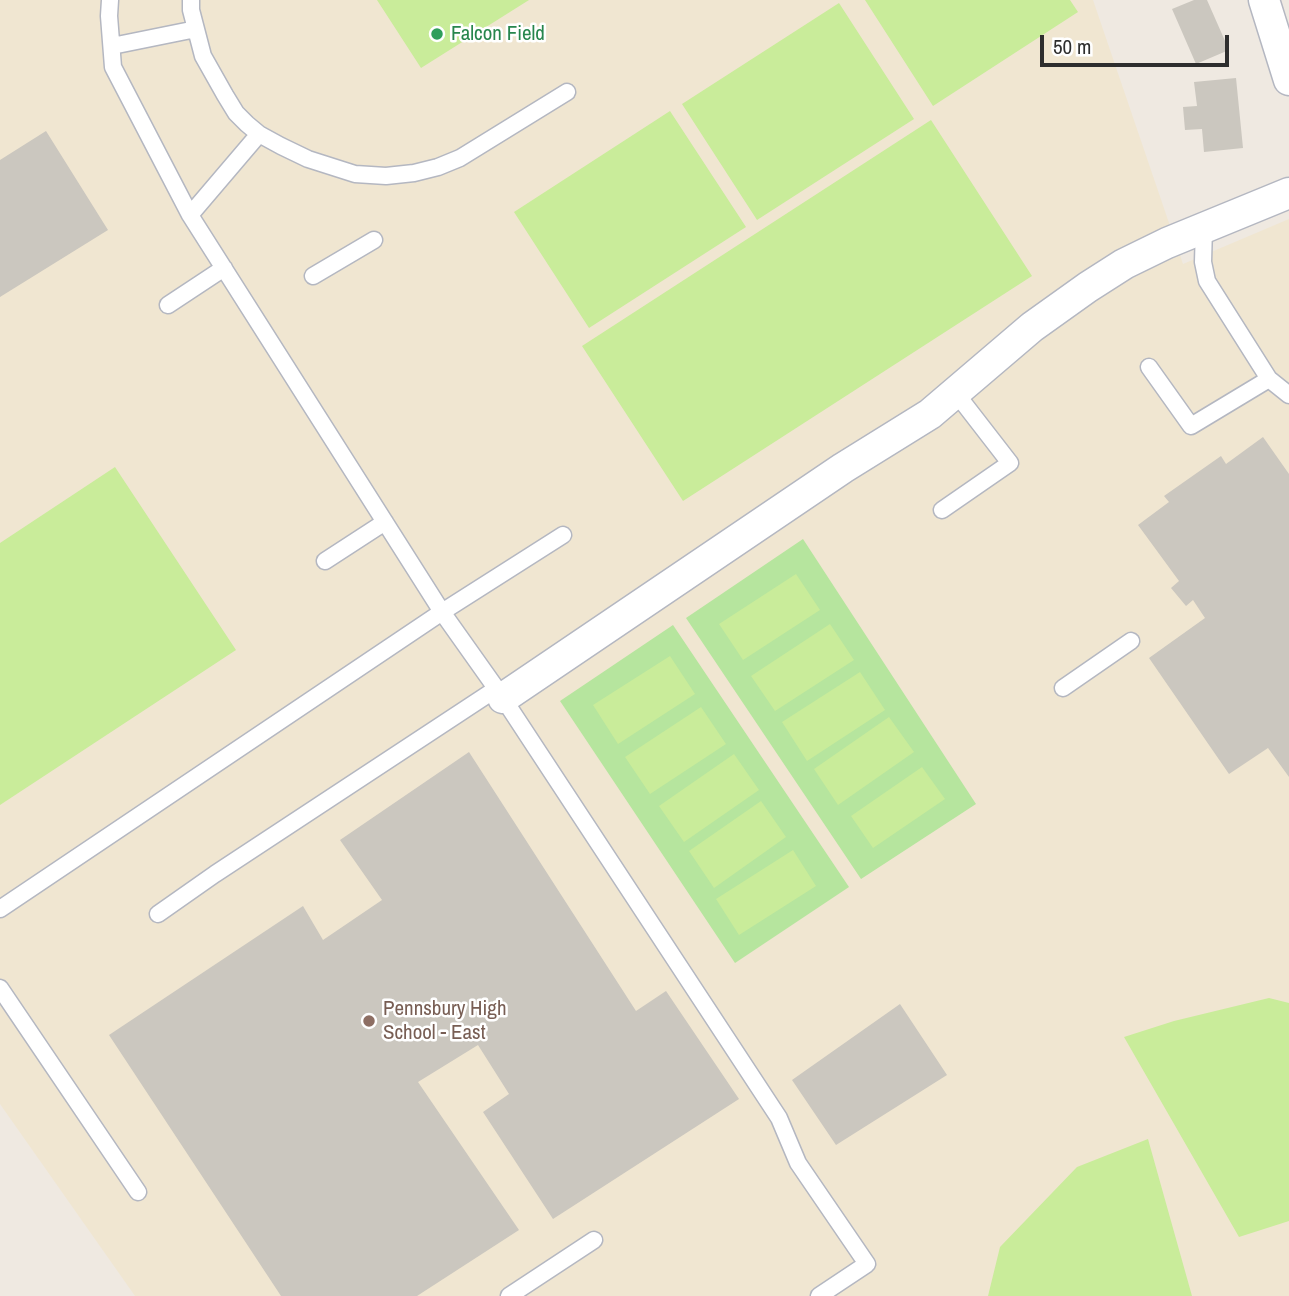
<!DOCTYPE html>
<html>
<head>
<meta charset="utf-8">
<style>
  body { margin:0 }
  #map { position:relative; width:1289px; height:1296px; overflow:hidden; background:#efe9e1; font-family:"Archivo Narrow",sans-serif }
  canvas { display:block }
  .scale { position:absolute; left:1040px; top:35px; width:189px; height:32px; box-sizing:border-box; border:4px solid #2e2e2e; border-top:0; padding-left:9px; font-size:21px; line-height:24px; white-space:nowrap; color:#2e2e2e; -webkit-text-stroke:5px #fff; paint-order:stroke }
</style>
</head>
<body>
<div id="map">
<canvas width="1289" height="1296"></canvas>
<div class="scale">50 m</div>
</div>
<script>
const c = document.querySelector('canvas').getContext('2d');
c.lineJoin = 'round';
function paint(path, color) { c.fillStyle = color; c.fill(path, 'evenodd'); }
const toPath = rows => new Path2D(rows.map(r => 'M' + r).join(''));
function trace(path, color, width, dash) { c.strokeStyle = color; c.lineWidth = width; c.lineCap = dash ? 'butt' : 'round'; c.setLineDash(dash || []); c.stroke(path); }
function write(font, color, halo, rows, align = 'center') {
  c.font = font + ' "Archivo Narrow",sans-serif'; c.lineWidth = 5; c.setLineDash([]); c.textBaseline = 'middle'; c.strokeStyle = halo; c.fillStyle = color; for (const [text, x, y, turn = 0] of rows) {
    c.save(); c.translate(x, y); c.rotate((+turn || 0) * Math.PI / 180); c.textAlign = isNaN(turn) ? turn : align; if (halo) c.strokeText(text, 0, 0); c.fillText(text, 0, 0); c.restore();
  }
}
paint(toPath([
  [0,0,1093,0,1183,264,1289,219,1289,1296,135,1296,0,1104]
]), '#f0e6d1');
paint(toPath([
  [803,539,976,804,861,879,686,618],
  [673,625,849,887,735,963,560,701]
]), '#b6e59e');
paint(toPath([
  [377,0,529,0,421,68],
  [865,0,1070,0,1078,12,933,106],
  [839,3,914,119,757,220,682,104],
  [670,111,746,227,589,328,514,212],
  [931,120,1032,276,683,501,582,346],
  [115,467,236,650,0,805,0,543],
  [796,574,820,610,743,660,719,624],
  [830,624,854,660,775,711,751,676],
  [670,656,695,694,618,744,593,705],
  [860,672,885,710,807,761,782,722],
  [701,707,726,744,650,794,625,757],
  [889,717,914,752,838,805,814,769],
  [734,754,759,790,684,842,659,806],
  [922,767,945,799,873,848,851,816],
  [761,801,786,837,714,888,689,851],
  [793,850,816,886,739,935,716,899],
  [1269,998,1289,1003,1289,1221,1239,1237,1124,1037,1174,1021],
  [1148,1139,1192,1296,988,1296,1000,1247,1077,1167]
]), '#c9ec9a');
paint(toPath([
  [1194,0,1207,0,1229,50,1196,64,1172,9],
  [1236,78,1243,148,1204,152,1202,129,1185,130,1183,107,1197,106,1194,82],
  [46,131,108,230,0,297,0,160],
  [1263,437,1289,474,1289,777,1268,748,1229,774,1149,658,1205,618,1193,600,1186,606,1171,588,1179,581,1138,525,1169,502,1164,496,1221,456,1226,464],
  [469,752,636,1011,666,991,739,1099,553,1219,483,1112,509,1094,478,1045,418,1082,519,1230,417,1296,281,1296,109,1035,303,906,323,940,382,900,340,840],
  [900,1004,947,1075,836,1145,792,1080]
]), '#cbc7bf');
const service = toPath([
  [110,0,109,16,113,67,190,215,442,612,503,698,779,1118,798,1163,867,1264,819,1296],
  [191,0,191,10,203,56,225,95,236,113,247,124,259,134,281,146,308,159,355,174,386,176,414,173,438,167,460,158,567,92],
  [112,46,196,29],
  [190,215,259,134],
  [1204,227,1203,262,1207,281,1269,379],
  [313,276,374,240],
  [168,305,224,268],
  [1149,367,1191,426,1269,379,1289,395],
  [942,510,1010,463,955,392],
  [325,561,385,522],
  [1063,688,1131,641],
  [0,909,442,612,563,535],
  [158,914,215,874,496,689],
  [0,988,138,1192],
  [509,1296,594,1240]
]);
const minor = toPath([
  [1264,0,1289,80],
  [503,698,843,468,930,414,1032,327,1088,287,1124,264,1167,243,1289,193]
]);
trace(service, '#b4b7c1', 19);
trace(minor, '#b4b7c1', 33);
trace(service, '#fff', 16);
trace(minor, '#fff', 30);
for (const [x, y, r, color] of [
  [437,34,7,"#2e9e5b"],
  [369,1021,7,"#8d6e63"]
]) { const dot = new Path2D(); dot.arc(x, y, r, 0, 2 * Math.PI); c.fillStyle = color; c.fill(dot); trace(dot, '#fff', 2.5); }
write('21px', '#27864d', '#fff', [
  ["Falcon Field",451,34]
], 'left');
write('21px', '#785e54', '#fff', [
  ["Pennsbury High",383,1009],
  ["School - East",383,1033]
], 'left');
</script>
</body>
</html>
